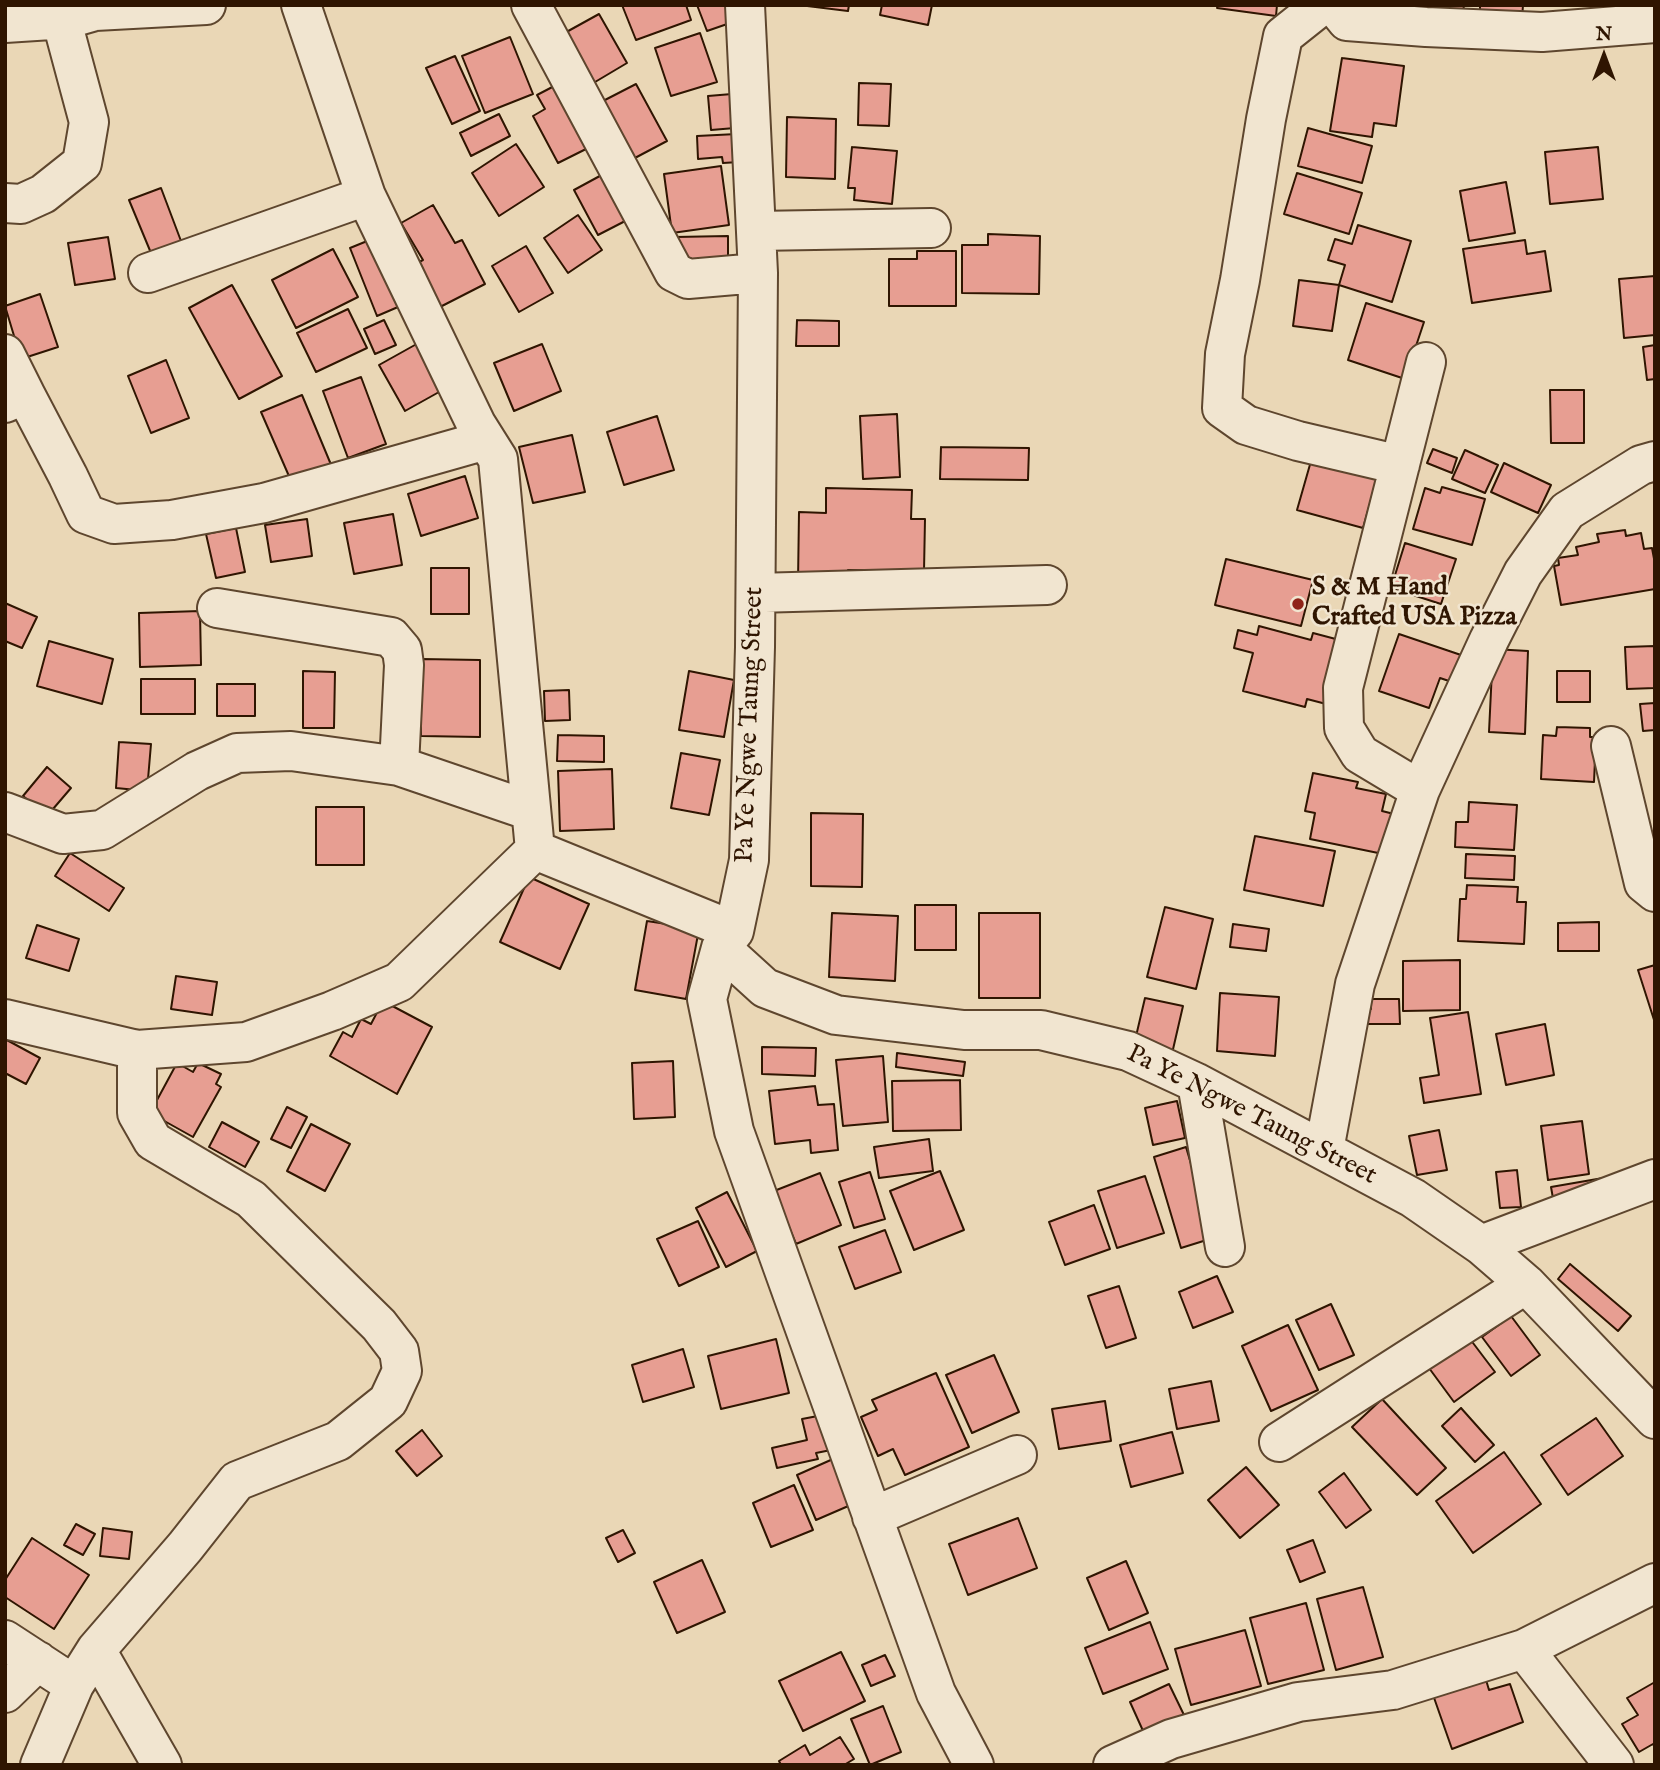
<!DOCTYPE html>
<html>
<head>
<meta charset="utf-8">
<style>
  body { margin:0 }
  #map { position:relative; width:1660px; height:1770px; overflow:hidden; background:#ead7b6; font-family:"IM FELL English",serif }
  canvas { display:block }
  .frame { position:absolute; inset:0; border:7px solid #2f1501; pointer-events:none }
  .north { position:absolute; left:1569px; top:21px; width:70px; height:70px; -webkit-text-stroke:5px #f1e5d0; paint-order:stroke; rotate:0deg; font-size:19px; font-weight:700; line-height:28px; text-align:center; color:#2f1501 }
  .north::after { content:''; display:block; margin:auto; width:24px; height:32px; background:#2f1501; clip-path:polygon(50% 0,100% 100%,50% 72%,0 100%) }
</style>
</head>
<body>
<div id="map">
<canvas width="1660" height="1770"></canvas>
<div class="frame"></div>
<div class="north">N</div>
</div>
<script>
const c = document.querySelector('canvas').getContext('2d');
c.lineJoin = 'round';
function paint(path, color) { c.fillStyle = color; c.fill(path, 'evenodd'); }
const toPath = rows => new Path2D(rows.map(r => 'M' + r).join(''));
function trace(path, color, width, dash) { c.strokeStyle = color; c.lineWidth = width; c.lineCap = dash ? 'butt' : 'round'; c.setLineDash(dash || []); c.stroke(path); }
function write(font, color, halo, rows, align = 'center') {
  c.font = font + ' "IM FELL English",serif'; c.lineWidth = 5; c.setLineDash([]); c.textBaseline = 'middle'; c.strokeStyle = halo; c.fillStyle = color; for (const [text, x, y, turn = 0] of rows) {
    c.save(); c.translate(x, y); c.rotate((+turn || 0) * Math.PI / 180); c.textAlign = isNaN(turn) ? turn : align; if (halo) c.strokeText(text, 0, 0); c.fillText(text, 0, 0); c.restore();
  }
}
const building = toPath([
  [622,5,686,5,691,20,636,40,622,5],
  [697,5,727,5,733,22,707,31,697,5],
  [799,5,849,5,848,11,799,5],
  [882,5,932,5,928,25,880,15,882,5],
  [1218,5,1277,5,1276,16,1217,8,1218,5],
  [1417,5,1464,5,1462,20,1416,14,1417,5],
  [1480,5,1523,5,1522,19,1480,19,1480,5],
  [599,14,627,63,590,85,561,35,599,14],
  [700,33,717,82,671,96,655,48,700,33],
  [510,37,533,94,485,113,462,56,510,37],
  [455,56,480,111,452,124,426,68,455,56],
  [1342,58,1404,66,1396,126,1374,123,1372,137,1330,131,1342,58],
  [560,83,592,146,558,163,533,116,545,109,537,95,560,83],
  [859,83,891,84,889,126,858,125,859,83],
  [636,84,667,141,633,159,603,101,636,84],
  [732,94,735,128,711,130,708,96,732,94],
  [499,114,510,136,471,156,460,133,499,114],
  [787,117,836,119,835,179,786,177,787,117],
  [1308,128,1372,146,1362,183,1298,166,1308,128],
  [737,134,739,162,723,163,722,157,698,159,697,136,737,134],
  [516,144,544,187,499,216,472,173,516,144],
  [852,147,897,151,892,204,854,200,855,188,848,188,852,147],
  [1598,147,1603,199,1550,204,1545,152,1598,147],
  [721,166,729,225,672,233,664,174,721,166],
  [609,171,633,217,598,235,574,190,609,171],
  [1297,173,1362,193,1349,234,1284,214,1297,173],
  [1506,182,1515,233,1469,241,1460,191,1506,182],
  [161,188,181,241,151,253,129,200,161,188],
  [433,205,455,243,462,240,485,284,440,307,417,263,423,260,401,223,433,205],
  [578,215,602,250,568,273,544,238,578,215],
  [1358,225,1411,241,1392,302,1339,285,1345,265,1328,260,1335,239,1352,244,1358,225],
  [988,234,1040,236,1039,294,962,293,962,245,988,245,988,234],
  [728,236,728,262,676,263,675,237,728,236],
  [108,237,115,279,75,285,68,243,108,237],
  [377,237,405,304,377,316,350,248,377,237],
  [1525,240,1527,254,1545,251,1551,291,1472,303,1463,249,1525,240],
  [526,246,553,293,519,312,492,266,526,246],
  [333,249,358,297,296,328,272,280,333,249],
  [917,251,956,251,956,306,889,306,889,259,917,259,917,251],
  [1655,276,1655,335,1624,338,1619,279,1655,276],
  [1299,280,1339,285,1332,331,1293,326,1299,280],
  [232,285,282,376,239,399,189,308,232,285],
  [40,294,58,347,21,359,5,306,40,294],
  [1366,303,1424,322,1405,379,1348,360,1366,303],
  [348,309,367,348,316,372,297,333,348,309],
  [384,320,396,345,375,354,364,329,384,320],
  [797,320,839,321,839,346,796,346,797,320],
  [422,341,448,387,405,411,379,365,422,341],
  [542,344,561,391,514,411,494,363,542,344],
  [1655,345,1655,379,1647,380,1643,347,1655,345],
  [166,360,189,418,151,433,128,376,166,360],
  [361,377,386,444,348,458,323,391,361,377],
  [1550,390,1584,390,1584,443,1551,443,1550,390],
  [302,395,332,467,292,483,261,412,302,395],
  [897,414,900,477,863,479,860,416,897,414],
  [657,416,674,470,624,485,607,432,657,416],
  [572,435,585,492,533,503,519,447,572,435],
  [941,447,1029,448,1028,480,940,479,941,447],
  [1433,449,1457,458,1452,473,1427,463,1433,449],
  [1465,450,1498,465,1485,493,1452,479,1465,450],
  [1313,454,1379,472,1363,528,1297,510,1313,454],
  [1504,463,1551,485,1538,513,1491,492,1504,463],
  [465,476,478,518,421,536,408,494,465,476],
  [1442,487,1485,499,1472,545,1413,529,1425,488,1440,493,1442,487],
  [826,488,912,490,911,519,925,519,924,571,848,570,848,582,798,582,799,512,826,513,826,488],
  [393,514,402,565,354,574,344,523,393,514],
  [307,519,312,556,271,562,265,525,307,519],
  [236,528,245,572,216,578,206,534,236,528],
  [1625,530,1626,536,1641,533,1644,549,1652,548,1655,564,1655,589,1561,605,1554,566,1559,565,1558,558,1578,555,1576,547,1599,542,1597,534,1625,530],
  [1405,543,1456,559,1441,604,1391,588,1405,543],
  [1226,559,1313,580,1301,626,1215,605,1226,559],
  [431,568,469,568,469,614,431,614,431,568],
  [5,603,37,617,22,648,5,641,5,603],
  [200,611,201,665,140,667,139,613,200,611],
  [1259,626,1311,640,1313,633,1347,642,1330,705,1307,699,1305,707,1243,691,1253,653,1234,648,1238,630,1257,635,1259,626],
  [1399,634,1461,655,1452,682,1440,678,1429,708,1379,691,1399,634],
  [49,641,113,659,102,704,37,686,49,641],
  [1655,646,1655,688,1627,689,1625,647,1655,646],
  [1493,649,1528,651,1525,734,1489,732,1493,649],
  [421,659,480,660,480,737,421,736,421,659],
  [303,671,335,672,334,728,303,728,303,671],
  [689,671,734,680,724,737,679,730,689,671],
  [1557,671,1590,671,1590,702,1557,702,1557,671],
  [141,679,195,679,195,714,141,714,141,679],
  [217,684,255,684,255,716,217,716,217,684],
  [569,690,570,720,545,721,544,691,569,690],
  [1655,703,1655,730,1643,731,1640,704,1655,703],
  [1557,727,1590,728,1590,737,1596,737,1594,782,1541,779,1543,735,1556,736,1557,727],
  [558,735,604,736,604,762,557,761,558,735],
  [119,742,151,744,147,791,116,788,119,742],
  [681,753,720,760,709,815,671,808,681,753],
  [47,767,71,788,47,816,23,796,47,767],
  [612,769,614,829,560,831,558,771,612,769],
  [1313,773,1358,782,1356,788,1386,794,1382,811,1394,814,1388,855,1310,839,1315,813,1305,811,1313,773],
  [1469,802,1517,805,1514,850,1455,847,1456,822,1468,822,1469,802],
  [316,807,364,807,364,865,316,865,316,807],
  [811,813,863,814,862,887,811,886,811,813],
  [1255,836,1335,851,1323,906,1244,890,1255,836],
  [70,853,124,888,109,911,55,876,70,853],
  [1466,854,1515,856,1514,880,1465,878,1466,854],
  [529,877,589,904,560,969,500,942,529,877],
  [1467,885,1518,887,1517,902,1526,902,1524,944,1458,941,1460,899,1466,899,1467,885],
  [915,905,956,905,956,950,915,950,915,905],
  [1165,907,1213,919,1196,989,1147,977,1165,907],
  [832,913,898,916,895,981,829,977,832,913],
  [979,913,1040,913,1040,998,979,998,979,913],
  [647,921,699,929,686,999,635,990,647,921],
  [1599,922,1599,951,1558,951,1558,923,1599,922],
  [1233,924,1269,929,1266,951,1230,947,1233,924],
  [37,925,79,939,69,971,26,958,37,925],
  [1460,960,1460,1010,1403,1011,1403,961,1460,960],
  [1655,965,1655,1023,1638,970,1655,965],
  [176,976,217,982,212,1015,171,1009,176,976],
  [1220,993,1279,997,1275,1056,1217,1051,1220,993],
  [1145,998,1183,1006,1171,1058,1133,1049,1145,998],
  [1371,999,1399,999,1400,1024,1367,1024,1366,1009,1371,1009,1371,999],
  [383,1001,432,1027,397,1094,330,1056,343,1032,352,1037,361,1019,371,1024,383,1001],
  [1468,1012,1481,1094,1424,1103,1420,1078,1439,1075,1430,1018,1468,1012],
  [1545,1024,1554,1075,1506,1085,1496,1034,1545,1024],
  [5,1039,40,1058,26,1084,5,1073,5,1039],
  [762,1047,816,1048,815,1076,762,1074,762,1047],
  [897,1053,965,1062,963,1076,896,1067,897,1053],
  [883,1056,888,1122,843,1126,836,1060,883,1056],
  [673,1061,675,1117,634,1119,632,1063,673,1061],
  [177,1063,193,1072,198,1063,221,1074,216,1084,221,1087,193,1137,150,1113,177,1063],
  [960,1080,961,1130,893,1131,892,1081,960,1080],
  [815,1086,818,1105,834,1104,838,1150,811,1153,810,1140,775,1144,769,1091,815,1086],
  [1177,1101,1185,1138,1153,1145,1145,1108,1177,1101],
  [287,1107,307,1117,291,1148,271,1139,287,1107],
  [1582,1121,1589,1174,1548,1180,1541,1126,1582,1121],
  [222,1122,259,1142,245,1167,209,1147,222,1122],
  [311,1124,350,1144,325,1191,287,1171,311,1124],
  [1439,1130,1447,1170,1417,1175,1409,1136,1439,1130],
  [929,1139,933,1171,879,1178,874,1147,929,1139],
  [1186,1147,1213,1238,1181,1248,1154,1157,1186,1147],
  [1517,1170,1521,1207,1500,1208,1496,1172,1517,1170],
  [940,1171,964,1230,914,1250,890,1191,940,1171],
  [870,1172,885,1219,854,1228,839,1182,870,1172],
  [820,1173,841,1225,796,1244,774,1191,820,1173],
  [1145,1176,1164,1233,1117,1248,1098,1191,1145,1176],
  [1603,1178,1606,1195,1554,1204,1551,1187,1603,1178],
  [727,1192,757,1251,726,1267,696,1208,727,1192],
  [1094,1205,1110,1249,1065,1265,1049,1222,1094,1205],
  [698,1221,719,1267,679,1286,657,1239,698,1221],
  [885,1230,901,1272,855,1289,839,1247,885,1230],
  [1570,1264,1631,1316,1618,1331,1558,1279,1570,1264],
  [1217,1276,1233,1312,1193,1328,1179,1292,1217,1276],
  [1119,1286,1136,1338,1106,1348,1088,1296,1119,1286],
  [1331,1304,1354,1355,1319,1370,1296,1320,1331,1304],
  [1511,1316,1540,1355,1511,1376,1482,1337,1511,1316],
  [1288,1325,1318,1390,1271,1411,1242,1346,1288,1325],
  [776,1339,789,1393,721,1409,708,1356,776,1339],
  [1470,1339,1495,1372,1454,1402,1429,1368,1470,1339],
  [683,1349,694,1387,643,1402,632,1365,683,1349],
  [994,1355,1019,1412,972,1433,946,1375,994,1355],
  [936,1373,969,1447,905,1475,893,1449,878,1456,861,1417,877,1410,872,1400,936,1373],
  [1211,1381,1219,1421,1177,1429,1169,1389,1211,1381],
  [1382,1399,1446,1468,1417,1495,1352,1427,1382,1399],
  [1105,1401,1111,1441,1059,1449,1052,1409,1105,1401],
  [1461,1408,1494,1445,1475,1462,1442,1426,1461,1408],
  [823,1415,831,1450,816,1453,818,1459,777,1468,772,1448,807,1440,802,1419,823,1415],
  [1596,1418,1623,1456,1568,1495,1541,1455,1596,1418],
  [422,1430,442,1456,417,1476,396,1451,422,1430],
  [1172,1432,1183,1473,1131,1487,1120,1445,1172,1432],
  [1504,1452,1541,1504,1473,1553,1436,1501,1504,1452],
  [833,1459,853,1504,816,1520,797,1475,833,1459],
  [1246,1467,1279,1505,1240,1538,1208,1500,1246,1467],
  [1344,1473,1371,1510,1346,1528,1319,1492,1344,1473],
  [794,1485,813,1530,771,1547,753,1503,794,1485],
  [1018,1518,1037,1568,968,1595,949,1544,1018,1518],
  [76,1524,95,1534,83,1555,64,1545,76,1524],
  [103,1528,132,1532,129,1559,100,1556,103,1528],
  [623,1530,635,1553,618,1562,606,1538,623,1530],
  [32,1538,89,1575,54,1629,5,1597,5,1580,32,1538],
  [1313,1540,1325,1572,1300,1582,1287,1550,1313,1540],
  [702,1560,725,1612,677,1633,654,1582,702,1560],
  [1126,1561,1148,1613,1109,1630,1087,1578,1126,1561],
  [1363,1587,1383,1657,1336,1670,1317,1599,1363,1587],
  [1306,1603,1324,1670,1268,1684,1250,1618,1306,1603],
  [1150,1622,1168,1669,1103,1694,1085,1648,1150,1622],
  [1245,1630,1261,1686,1191,1705,1175,1649,1245,1630],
  [841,1652,865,1701,803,1731,779,1681,841,1652],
  [885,1655,895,1676,871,1686,862,1665,885,1655],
  [1484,1673,1489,1690,1510,1684,1523,1722,1452,1749,1432,1692,1484,1673],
  [1655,1682,1655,1747,1653,1744,1639,1752,1622,1724,1638,1715,1627,1698,1655,1682],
  [1169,1684,1184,1715,1144,1733,1130,1702,1169,1684],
  [883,1706,901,1752,870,1765,851,1719,883,1706],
  [840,1737,854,1759,844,1765,781,1765,779,1761,805,1745,810,1755,840,1737]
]);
paint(building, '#e79e92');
trace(building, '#2f1501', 2);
const minor = toPath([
  [301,5,366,196,476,424,498,459,535,850],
  [531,5,674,272,688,279,758,273],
  [745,5,758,273,755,647,749,860,734,931,721,948,765,988,836,1015,964,1030,1041,1030,1128,1051,1197,1083,1413,1198,1481,1245,1526,1284,1655,1419],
  [1322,5,1283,36,1266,119,1240,280,1225,354,1222,408,1246,425,1298,441,1400,465],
  [1334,5,1347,21,1426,27,1542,32,1655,23],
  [5,23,67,19],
  [5,203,21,204,43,194,82,163,89,122,64,29,67,19,95,11,206,5],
  [756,231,931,228],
  [148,273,366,196],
  [5,354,25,394],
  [5,403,25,394,68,476,86,514,114,524,172,520,264,503,486,440],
  [756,593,1047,585],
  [217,608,391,637,402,650,404,665,399,766],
  [1611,746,1644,883,1655,892],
  [1420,790,1360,754,1344,728,1343,688,1426,362],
  [5,812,63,834,102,830,197,771,237,753,291,751,399,766,531,811],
  [535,850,734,931],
  [721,948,707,999,734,1131,936,1693,974,1765],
  [5,1019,137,1050,246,1042,332,1011,399,982,535,850],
  [1197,1083,1225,1247],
  [1324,1150,1355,984,1420,790,1489,640,1523,573,1567,511,1641,465,1655,461],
  [1481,1245,1655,1179],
  [1279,1442,1526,1284],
  [872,1517,1017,1455],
  [5,1640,74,1685],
  [1524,1649,1614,1765],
  [96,1650,162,1765],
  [5,1693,38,1661],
  [40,1765,74,1685,96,1650,185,1547,237,1481,338,1441,388,1401,402,1371,399,1351,379,1325,251,1199,153,1141,137,1113,137,1050],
  [1113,1765,1171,1739,1298,1702,1393,1690,1524,1649,1655,1583]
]);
trace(minor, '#5e462e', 42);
trace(minor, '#f1e5d0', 38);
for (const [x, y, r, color] of [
  [1298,604,7,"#8f2418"]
]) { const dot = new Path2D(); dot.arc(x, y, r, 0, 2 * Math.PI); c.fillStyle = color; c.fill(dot); trace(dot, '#f1e5d0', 2.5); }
write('bold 26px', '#2f1501', '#f1e5d0', [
  ["S & M Hand",1312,589],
  ["Crafted USA Pizza",1312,619]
], 'left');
write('26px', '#2f1501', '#f1e5d0', [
  ["Pa Ye Ngwe Taung Street",751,725,-88],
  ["Pa Ye Ngwe Taung Street",1251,1116,27]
]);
</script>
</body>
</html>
